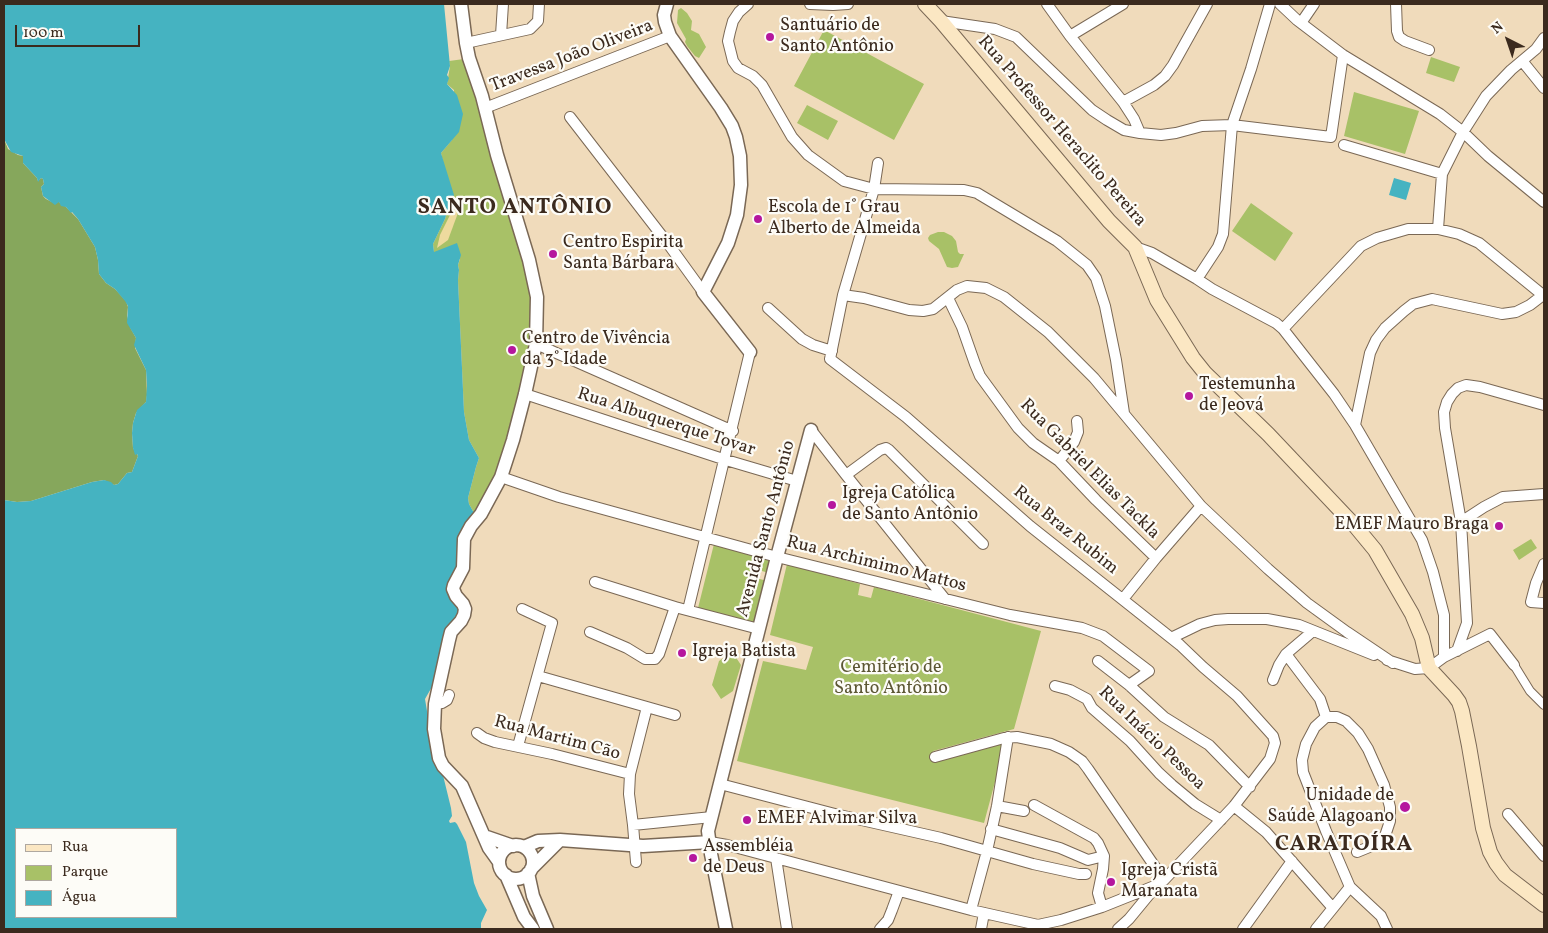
<!DOCTYPE html>
<html>
<head>
<meta charset="utf-8">
<style>
  body { margin:0 }
  #map { position:relative; width:1548px; height:933px; overflow:hidden; background:#f0dbbb; font-family:Vollkorn,serif }
  canvas { display:block }
  .frame { position:absolute; inset:0; border:5px solid #3b2a1e; pointer-events:none }
  .legend { position:absolute; left:15px; top:828px; width:162px; height:90px; box-sizing:border-box; background:#fdfcf7; border:1px solid #afa8a0; margin:0; padding:6px 9px; list-style:none; font-size:15px; color:#3b2a1e }
  .legend li { display:flex; align-items:center; gap:10px; height:25px }
  .legend b { width:25px; border:1px solid #afa8a0 }
  .north { position:absolute; left:1483px; top:15px; width:50px; height:50px; -webkit-text-stroke:4px #fdfcf7; paint-order:stroke; rotate:319deg; font-size:14px; font-weight:700; line-height:20px; text-align:center; color:#3b2a1e }
  .north::after { content:''; display:block; margin:auto; width:18px; height:22px; background:#3b2a1e; clip-path:polygon(50% 0,100% 100%,50% 72%,0 100%) }
  .scale { position:absolute; left:15px; top:25px; width:125px; height:22px; box-sizing:border-box; border:2px solid #3b2a1e; border-top:0; padding-left:6px; font-size:15px; line-height:18px; white-space:nowrap; color:#3b2a1e; -webkit-text-stroke:4px #fdfcf7; paint-order:stroke }
</style>
</head>
<body>
<div id="map">
<canvas width="1548" height="933"></canvas>
<div class="frame"></div>
<ul class="legend">
<li><b style="height:6px;background:#fbe7c3"></b>Rua</li>
<li><b style="height:14px;background:#a8c167"></b>Parque</li>
<li><b style="height:14px;background:#45b3c1"></b>Água</li>
</ul>
<div class="north">N</div>
<div class="scale">100 m</div>
</div>
<script>
const c = document.querySelector('canvas').getContext('2d');
c.lineJoin = 'round';
function paint(path, color) { c.fillStyle = color; c.fill(path, 'evenodd'); }
const toPath = rows => new Path2D(rows.map(r => 'M' + r).join(''));
function trace(path, color, width, dash) { c.strokeStyle = color; c.lineWidth = width; c.lineCap = dash ? 'butt' : 'round'; c.setLineDash(dash || []); c.stroke(path); }
function write(font, color, halo, rows, align = 'center') {
  c.font = font + ' Vollkorn,serif'; c.lineWidth = 4.5; c.setLineDash([]); c.textBaseline = 'middle'; c.strokeStyle = halo; c.fillStyle = color; for (const [text, x, y, turn = 0] of rows) {
    c.save(); c.translate(x, y); c.rotate((+turn || 0) * Math.PI / 180); c.textAlign = isNaN(turn) ? turn : align; if (halo) c.strokeText(text, 0, 0); c.fillText(text, 0, 0); c.restore();
  }
}
paint(toPath([
  [681,8,687,13,692,21,691,30,699,34,706,47,699,58,695,56,687,46,685,42,686,39,677,23,678,10],
  [824,30,924,84,894,140,794,86],
  [1431,57,1460,67,1454,82,1426,73],
  [464,59,483,107,531,292,532,300,529,320,534,332,534,337,499,474,479,509,474,513,469,504,468,498,476,467,479,458,469,440,464,412,458,280,459,270,458,265,460,259,434,252,433,244,445,219,451,199,441,153,452,140,454,90,447,84,450,66,449,61],
  [1354,92,1419,111,1405,154,1344,136],
  [807,105,838,121,828,140,797,123],
  [1251,203,1293,233,1275,261,1232,231],
  [938,232,944,232,952,236,956,241,958,252,960,254,964,254,958,267,952,268,947,267,939,249,929,241,928,238,930,235],
  [1531,539,1537,548,1519,560,1513,550],
  [714,544,776,562,773,574,758,570,756,578,771,582,759,624,698,608],
  [787,564,860,584,858,595,871,598,874,587,1041,631,1014,729,933,751,934,759,1006,741,984,823,737,761,763,661,806,670,813,647,770,635],
  [729,654,735,656,741,665,733,691,721,699,712,685,719,661]
]), '#a8c167');
paint(toPath([
  [4,139,8,149,18,155,23,156,23,163,37,178,38,181,41,178,43,179,44,184,41,187,43,196,46,199,52,202,59,202,66,207,78,219,95,247,98,260,99,274,106,283,115,289,126,301,128,307,127,316,131,329,136,338,135,348,146,370,147,395,146,402,136,413,133,423,132,433,133,448,138,456,132,472,127,473,118,484,114,485,104,480,92,482,31,501,17,502,4,500]
]), '#86a75c');
paint(toPath([
  [462,202,448,240,437,248,440,235,455,205]
]), '#eeda9e');
paint(toPath([
  [4,4,444,4,450,66,447,75,449,78,447,84,457,95,463,114,459,132,441,153,454,195,451,199,445,219,433,244,434,252,457,243,461,255,458,265,459,270,458,280,464,412,469,440,479,458,476,467,468,498,469,504,474,513,456,577,461,605,437,678,425,699,434,753,440,763,451,808,452,816,449,821,450,823,455,822,457,824,466,842,474,883,479,896,487,910,481,923,481,929,4,929,4,500,17,502,31,501,92,482,104,480,111,482,114,485,118,484,127,473,132,472,138,456,137,454,135,455,133,448,132,433,133,423,137,410,146,402,147,386,146,370,134,345,136,338,127,323,128,306,125,301,115,289,106,283,99,274,98,260,95,247,78,219,72,212,71,213,66,207,61,206,59,202,55,205,43,196,41,187,44,184,43,179,41,178,38,182,37,178,23,163,23,156,11,152,4,139],
  [16,829,176,829,176,917,16,917],
  [1394,178,1411,183,1406,200,1389,195]
]), '#45b3c1');
const pedestrian = toPath([
  [1514,665,1530,691,1544,705]
]);
const minor = toPath([
  [748,4,739,12,733,21,730,32,728,41,733,61,738,68,753,76,762,85,792,137,808,155,844,181,874,189,964,190,977,193,1057,241,1087,265,1096,278,1105,306,1116,360,1124,413],
  [810,4,833,5,848,4],
  [1047,4,1070,36,1123,102,1134,119,1140,133],
  [1280,4,1297,20,1343,55,1440,114,1463,132,1488,156,1544,202],
  [1396,4,1397,31,1399,37,1405,41,1429,50],
  [941,21,995,29,1016,37,1092,110,1107,120,1124,130,1140,133,1161,135,1176,133,1202,126,1232,125,1331,137,1343,55],
  [1301,23,1314,4],
  [501,35,503,4],
  [1070,36,1123,4],
  [466,43,530,29,538,21,539,4],
  [1523,62,1544,88],
  [1123,102,1154,85,1165,76,1173,65,1207,4],
  [485,108,670,36],
  [570,117,669,245,703,292],
  [1344,145,1442,174],
  [878,163,874,189,843,295,830,359,906,417,1030,526,1180,645,1203,667,1237,696,1273,736,1275,743,1270,759,1234,806,1164,880,1157,885,1129,919,1118,929],
  [1438,229,1442,174,1463,132,1486,96,1511,70,1536,49,1544,38],
  [1135,247,1152,253,1197,279,1212,289,1276,323,1283,329,1334,394,1355,425,1422,540,1433,572,1444,615,1444,657],
  [1197,279,1218,247,1223,234,1232,125,1251,69,1270,4],
  [843,295,864,298,909,310,923,311,933,309,957,290,967,286,986,288,1004,297,1048,332,1094,378,1201,506,1268,569,1307,603,1347,632,1393,663],
  [948,298,962,327,975,364,980,376,1018,428,1033,443,1059,461,1096,500,1156,558],
  [768,308,802,339,813,345,832,351],
  [1283,329,1361,246,1377,238,1408,229,1438,229,1459,234,1479,243,1544,296],
  [536,344,733,431],
  [525,394,726,460,797,481],
  [1355,425,1370,353,1376,340,1385,328,1404,311,1413,304,1432,299,1502,314,1516,312,1530,305,1543,295],
  [811,430,846,475,945,599],
  [1059,461,1074,442,1078,432,1077,421],
  [846,475,880,450,886,448,889,450,983,544],
  [501,477,559,497,777,557,1010,615,1082,628,1103,636,1149,671,1129,685],
  [1461,522,1484,507,1503,497,1544,494],
  [1544,564,1536,583,1531,602,1544,603],
  [595,582,675,607,759,629],
  [1123,599,1156,558,1201,506],
  [688,610,750,352],
  [590,632,627,648,645,659,655,659,659,654,675,607],
  [1171,638,1200,624,1215,620,1228,619,1267,619,1299,625,1374,655],
  [1457,651,1467,623,1461,522,1445,428,1444,412,1447,402,1452,394,1458,388,1466,385,1480,387,1544,405],
  [1286,654,1320,699,1326,717],
  [1387,660,1415,669,1429,668,1444,657,1490,634,1514,665],
  [1098,661,1129,685,1164,717,1209,745,1250,787],
  [538,676,675,715],
  [1273,680,1279,665,1286,654,1313,631],
  [1055,686,1070,690,1087,699,1092,708,1130,741,1159,773,1172,785,1195,804,1221,820],
  [435,704,442,703,447,700,449,695],
  [1326,717,1315,727,1306,744,1302,760,1303,772,1326,831,1350,887,1381,916,1387,929],
  [1326,717,1337,717,1346,721,1358,733,1368,749,1384,785,1390,807,1390,821,1384,839,1379,843,1357,852],
  [477,733,484,738,495,742,552,754,630,774],
  [518,746,552,623,522,609],
  [935,757,1004,738,1017,737,1051,744,1069,752,1082,761,1088,769,1164,880],
  [720,784,835,814,941,838,1033,864,1079,874,1086,874],
  [1034,805,1094,838,1098,843,1104,856,1103,869,1098,893,1102,907],
  [997,806,1024,811],
  [1234,806,1266,832,1332,907],
  [1508,814,1544,856],
  [633,825,712,817],
  [991,829,1060,848,1088,860,1104,856],
  [710,842,727,845,971,910,1038,925,1061,920,1102,907,1157,885],
  [776,858,787,929],
  [636,862,633,825,629,794,630,774,647,707],
  [971,910,987,851,997,806,1008,737],
  [880,929,888,920,892,910,899,891],
  [981,929,984,913],
  [1243,929,1292,861],
  [1316,929,1350,887]
]);
const tertiary = toPath([
  [461,4,466,43,469,58,482,96,497,155,529,260,537,297,536,344,525,394,513,440,501,477,488,501,481,514,471,526,464,539,463,568,454,585,453,589,456,596,463,604,465,609,464,615,461,621,451,632,449,640,435,704,434,729,439,758,443,766,462,786,489,848,499,862],
  [667,4,664,15,665,22,670,36,721,108,732,126,736,137,740,156,741,185,737,215,728,243,703,292,750,352],
  [484,836,513,846],
  '499 862a17 17 0 1 1 34 0a17 17 0 1 1-34 0Z',
  [524,847,538,841,560,840,643,846,710,842],
  [531,869,560,840],
  [528,873,533,896,547,929],
  [506,875,524,917,533,929],
  [726,929,711,854,708,831,777,557,811,430]
]);
const secondary = toPath([
  [925,4,941,21,1109,221,1135,247,1157,300,1193,358,1205,373,1268,434,1356,527,1375,550,1412,614,1422,638,1429,668,1454,695,1459,702,1462,711,1469,746,1483,828,1490,852,1496,863,1505,875,1544,905]
]);
trace(pedestrian, '#7a6855', 10);
trace(minor, '#7a6855', 12);
trace(tertiary, '#7a6855', 15);
trace(secondary, '#7a6855', 16);
trace(pedestrian, '#fff', 8);
trace(minor, '#fff', 10);
trace(tertiary, '#fff', 12);
trace(secondary, '#fbe7c3', 14);
for (const [x, y, r, color] of [
  [770,37,5,"#b5179e"],
  [758,219,5,"#b5179e"],
  [553,254,5,"#b5179e"],
  [512,350,5,"#b5179e"],
  [1189,396,5,"#b5179e"],
  [832,505,5,"#b5179e"],
  [1499,526,5,"#b5179e"],
  [682,653,5,"#b5179e"],
  [1405,807,6,"#b5179e"],
  [747,820,5,"#b5179e"],
  [693,858,5,"#b5179e"],
  [1111,882,5,"#b5179e"]
]) { const dot = new Path2D(); dot.arc(x, y, r, 0, 2 * Math.PI); c.fillStyle = color; c.fill(dot); trace(dot, '#fdfcf7', 2); }
write('18px', '#3b2a1e', '#fdfcf7', [
  ["Santuário de",780,27],
  ["Santo Antônio",780,48],
  ["Escola de 1˚ Grau",768,209],
  ["Alberto de Almeida",768,230],
  ["Centro Espirita",563,244],
  ["Santa Bárbara",563,265],
  ["Centro de Vivência",522,340],
  ["da 3˚ Idade",522,361],
  ["Testemunha",1199,386],
  ["de Jeová",1199,407],
  ["Igreja Católica",842,495],
  ["de Santo Antônio",842,516],
  ["EMEF Mauro Braga",1489,526,"right"],
  ["Igreja Batista",692,653],
  ["Unidade de",1394,797,"right"],
  ["Saúde Alagoano",1394,818,"right"],
  ["EMEF Alvimar Silva",757,820],
  ["Assembléia",703,848],
  ["de Deus",703,869],
  ["Igreja Cristã",1121,872],
  ["Maranata",1121,893]
], 'left');
write('18px', '#3b2a1e', '#fdfcf7', [
  ["Travessa João Oliveira",572,57,-21],
  ["Rua Professor Heraclito Pereira",1061,132,49],
  ["Rua Albuquerque Tovar",666,423,18],
  ["Rua Gabriel Elias Tackla",1089,470,45],
  ["Avenida Santo Antônio",767,529,-75],
  ["Rua Braz Rubim",1065,531,39],
  ["Rua Archimimo Mattos",876,565,14],
  ["Rua Martim Cão",557,739,15],
  ["Rua Inácio Pessoa",1151,739,44]
]);
write('18px', '#5c5734', '#fdfcf7', [
  ["Cemitério de",891,669],
  ["Santo Antônio",891,690]
]);
c.letterSpacing = '1px';
write('bold 22px', '#3b2a1e', '#fdfcf7', [
  ["SANTO ANTÔNIO",515,209],
  ["CARATOÍRA",1344,846]
]);
c.letterSpacing = '0px';
</script>
</body>
</html>
